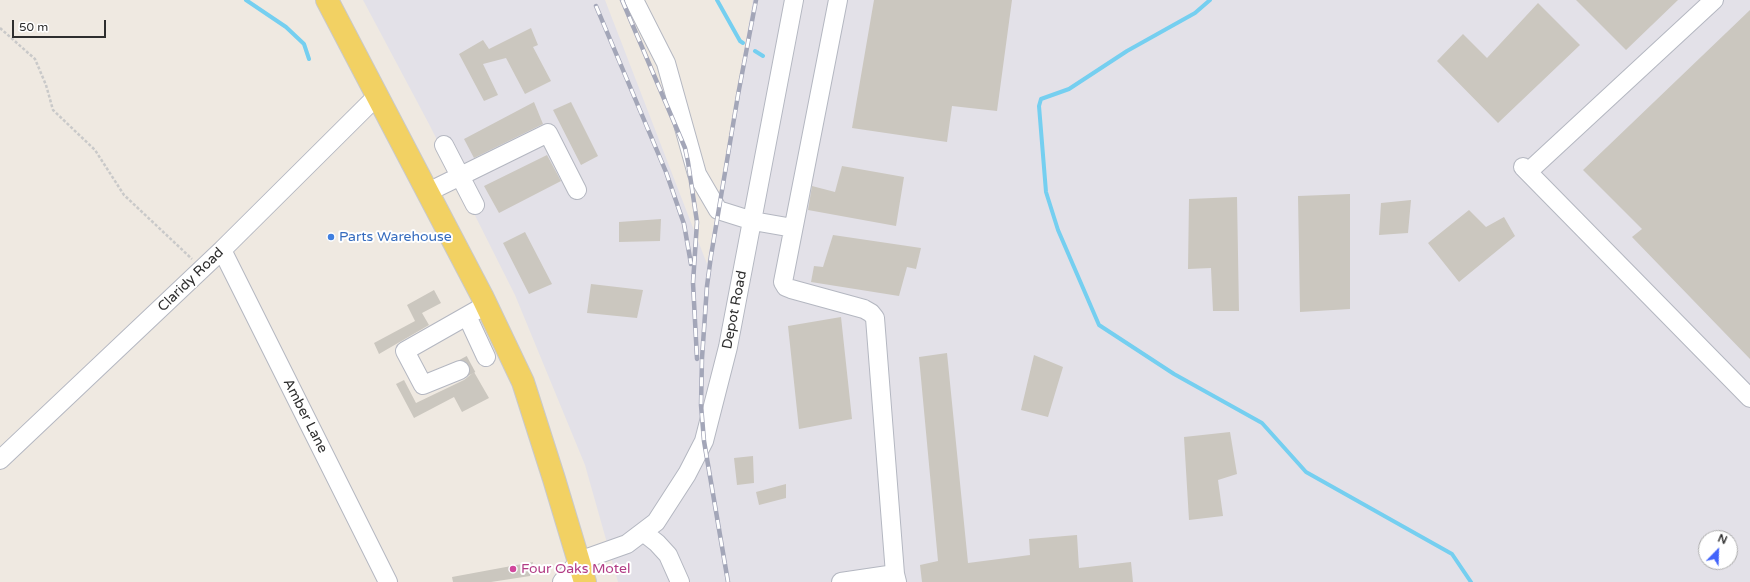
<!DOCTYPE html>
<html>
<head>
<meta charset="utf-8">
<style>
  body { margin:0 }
  #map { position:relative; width:1750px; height:582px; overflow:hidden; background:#efe9e1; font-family:"Varela Round",sans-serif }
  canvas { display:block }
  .north { position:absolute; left:1698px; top:530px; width:40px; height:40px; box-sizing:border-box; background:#fff; border:1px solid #ababab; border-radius:50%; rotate:23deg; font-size:11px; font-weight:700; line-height:16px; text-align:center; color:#2e2e2e }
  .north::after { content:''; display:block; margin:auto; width:14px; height:18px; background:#4264fb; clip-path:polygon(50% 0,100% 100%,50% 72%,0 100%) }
  .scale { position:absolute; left:12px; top:20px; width:94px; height:18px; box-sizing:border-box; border:2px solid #2e2e2e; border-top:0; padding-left:5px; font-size:12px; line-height:14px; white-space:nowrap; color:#2e2e2e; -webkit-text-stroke:3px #fff; paint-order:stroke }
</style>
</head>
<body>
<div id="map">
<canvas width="1750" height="582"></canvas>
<div class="north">N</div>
<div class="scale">50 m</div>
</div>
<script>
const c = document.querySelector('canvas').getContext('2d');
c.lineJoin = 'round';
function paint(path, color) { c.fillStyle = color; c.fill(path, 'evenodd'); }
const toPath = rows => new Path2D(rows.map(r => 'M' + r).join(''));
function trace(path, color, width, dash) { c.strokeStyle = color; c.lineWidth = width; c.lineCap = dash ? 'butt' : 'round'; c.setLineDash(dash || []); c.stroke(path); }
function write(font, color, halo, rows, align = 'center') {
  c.font = font + ' "Varela Round",sans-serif'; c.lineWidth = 4; c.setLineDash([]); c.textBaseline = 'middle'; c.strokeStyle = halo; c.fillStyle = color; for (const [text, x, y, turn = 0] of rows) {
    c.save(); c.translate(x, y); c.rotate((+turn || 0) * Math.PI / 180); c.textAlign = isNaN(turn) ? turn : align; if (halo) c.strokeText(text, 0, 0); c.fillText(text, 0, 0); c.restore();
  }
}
paint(toPath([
  [363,0,605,0,707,264,753,0,1750,0,1750,582,618,582,585,465,515,295,429,124],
  [1706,538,1730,538,1730,562,1706,562]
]), '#e3e1e8');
trace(toPath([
  [246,0,286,27,304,44,309,59],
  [717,0,740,41,743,43],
  [1210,0,1195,13,1127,51,1069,89,1041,99,1039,106,1046,192,1058,230,1099,325,1174,374,1262,423,1306,472,1452,554,1471,582],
  [755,51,763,56]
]), '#75cff0', 4);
paint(toPath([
  [874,0,1012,0,997,111,952,106,947,142,852,128],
  [1576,0,1678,0,1626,50],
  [1538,3,1580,45,1498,123,1437,61,1463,34,1487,58],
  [1750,10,1750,359,1632,237,1642,229,1583,170],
  [531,28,538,45,533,47,551,81,525,94,506,58,483,64,498,95,484,101,459,54,483,40,489,49],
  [534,102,543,124,474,158,464,139],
  [571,102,598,156,581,165,553,110],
  [547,155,561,181,499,213,484,186],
  [842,166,904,177,896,226,808,210,812,186,835,192],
  [1350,194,1350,309,1300,312,1298,196],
  [1237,197,1239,311,1213,311,1211,268,1188,269,1189,199],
  [1411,200,1408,233,1379,235,1381,203],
  [1469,210,1486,227,1504,217,1515,236,1459,282,1428,243],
  [661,219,660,241,619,242,619,222],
  [525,232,552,284,529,294,503,243],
  [833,235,921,248,916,269,907,267,899,296,811,282,814,266,823,267],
  [591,284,643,290,637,318,587,313],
  [434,290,441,303,422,313,429,325,379,354,374,343,415,321,407,305],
  [841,317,852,419,799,429,788,326],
  [947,353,968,563,1030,555,1029,539,1077,535,1079,568,1131,562,1133,582,922,582,920,565,938,561,919,357],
  [1034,355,1063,367,1048,417,1021,410],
  [474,372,489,398,462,412,454,397,414,418,396,384,404,380,416,403,464,380],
  [1230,432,1237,474,1218,480,1223,516,1189,520,1184,437],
  [753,456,754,483,737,485,734,458],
  [786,484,786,498,759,505,756,492],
  [533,562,530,576,491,582,453,582,452,577]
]), '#cbc7bf');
trace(toPath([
  [460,370,471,364]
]), '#c8c4bd', 18, [18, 9]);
const minor = toPath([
  [634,0,666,63,697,174,718,210,753,221,793,228],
  [838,0,783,282,786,287,791,289,864,309,871,313,875,318,895,574],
  [444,145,475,205],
  [1523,167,1750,398],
  [1528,172,1714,0],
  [428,192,548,133,577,190],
  [222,250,388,582],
  [467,316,486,357],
  [460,370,423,385,405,351,486,305],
  [0,460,222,250,378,95],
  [643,532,657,543,668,555,680,582],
  [562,582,579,561,627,544,656,522,687,474,704,441,728,347,794,0],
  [841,582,895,574,897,582]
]);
const major = toPath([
  [327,0,482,296,523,382,554,479,585,582]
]);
trace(minor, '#b4b7c1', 20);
trace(major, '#c9c9c9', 24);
trace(toPath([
  [0,28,35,59,46,85,53,110,95,150,124,195,192,259]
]), '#c9c9c9', 2.5, [3, 2]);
trace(minor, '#fff', 18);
trace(major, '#f2d163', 22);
const rail = toPath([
  [622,0,685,148,688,162,697,222,693,283,697,359],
  [596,6,666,172,684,224,691,264],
  [728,582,704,441,701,405,702,358,707,286,711,256,738,95,756,0]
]);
trace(rail, '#a3a6b8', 4.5);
trace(rail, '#fff', 3, [9]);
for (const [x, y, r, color] of [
  [331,237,4,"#3f7fe0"],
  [513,569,4,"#d1479c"]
]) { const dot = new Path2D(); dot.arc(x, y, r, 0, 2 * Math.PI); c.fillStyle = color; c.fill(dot); trace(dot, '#fff', 1.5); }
write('14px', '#366cbe', '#fff', [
  ["Parts Warehouse",339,237]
], 'left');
write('14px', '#2e2e2e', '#fff', [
  ["Claridy Road",191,280,-44],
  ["Depot Road",735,310,-79],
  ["Amber Lane",305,416,63]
]);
write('14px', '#b23c85', '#fff', [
  ["Four Oaks Motel",521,569]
], 'left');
</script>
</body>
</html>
